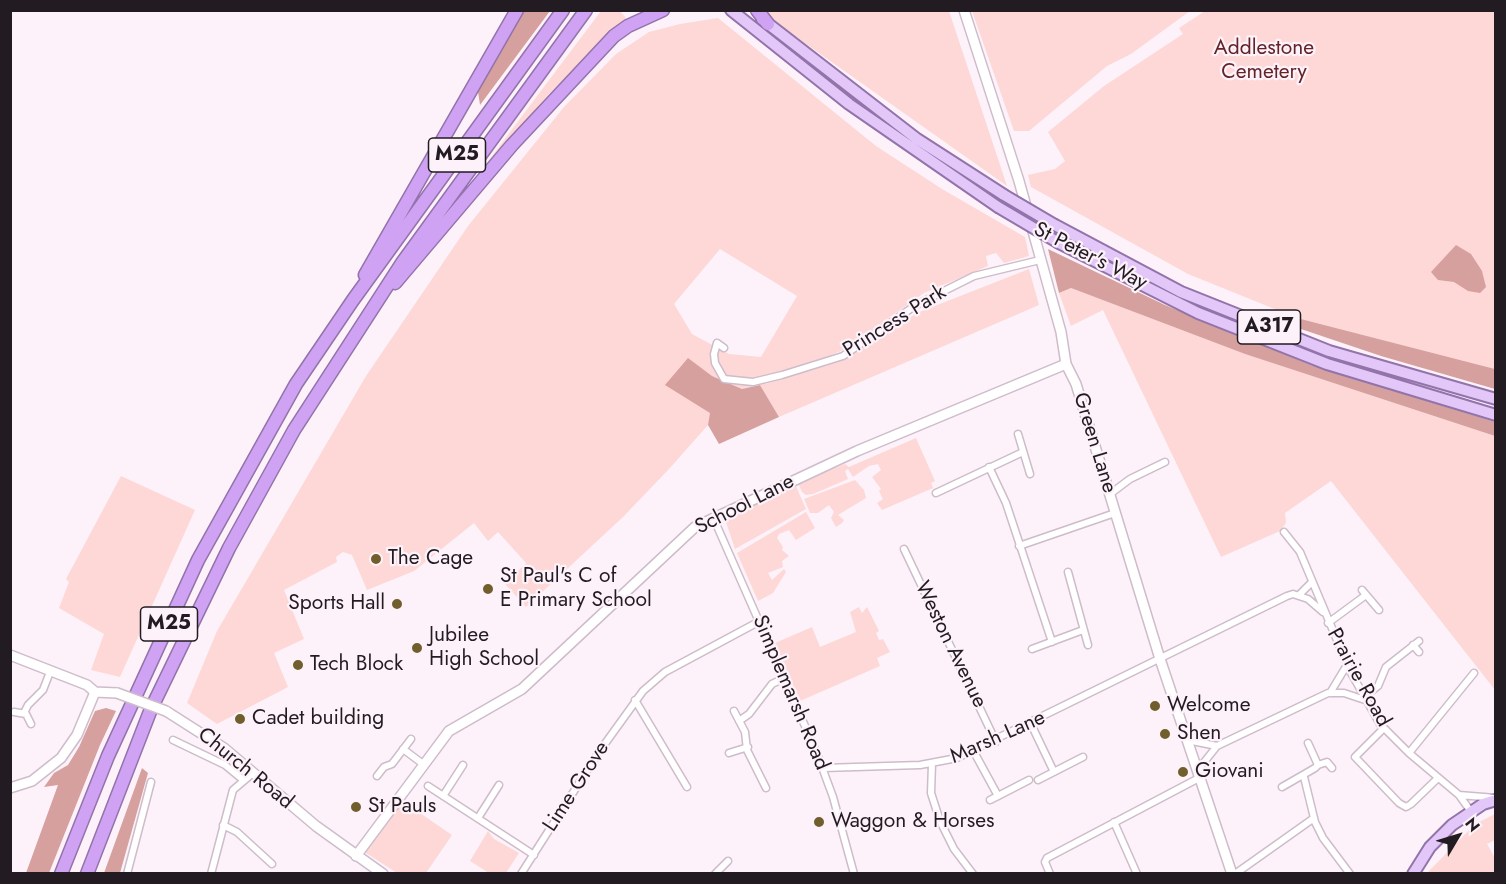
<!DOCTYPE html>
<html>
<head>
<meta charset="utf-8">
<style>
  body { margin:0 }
  #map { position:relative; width:1506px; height:884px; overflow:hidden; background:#fdf2fa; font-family:Jost,sans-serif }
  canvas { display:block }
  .frame { position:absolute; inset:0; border:12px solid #221b21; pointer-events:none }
  .north { position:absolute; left:1428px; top:806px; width:60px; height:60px; -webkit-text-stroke:4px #fdf2fa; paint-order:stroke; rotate:52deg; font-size:16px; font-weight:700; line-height:24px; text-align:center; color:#221b21 }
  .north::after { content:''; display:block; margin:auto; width:21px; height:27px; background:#221b21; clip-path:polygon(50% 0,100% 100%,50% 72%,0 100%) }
</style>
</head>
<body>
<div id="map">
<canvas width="1506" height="884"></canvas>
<div class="frame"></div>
<div class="north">N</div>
</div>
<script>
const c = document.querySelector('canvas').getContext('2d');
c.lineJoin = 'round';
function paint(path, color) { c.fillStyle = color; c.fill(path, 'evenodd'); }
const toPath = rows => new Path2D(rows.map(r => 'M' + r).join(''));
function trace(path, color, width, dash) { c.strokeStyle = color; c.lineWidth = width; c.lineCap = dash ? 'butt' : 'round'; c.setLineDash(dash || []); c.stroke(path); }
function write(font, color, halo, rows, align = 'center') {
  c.font = font + ' Jost,sans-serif'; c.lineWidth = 4.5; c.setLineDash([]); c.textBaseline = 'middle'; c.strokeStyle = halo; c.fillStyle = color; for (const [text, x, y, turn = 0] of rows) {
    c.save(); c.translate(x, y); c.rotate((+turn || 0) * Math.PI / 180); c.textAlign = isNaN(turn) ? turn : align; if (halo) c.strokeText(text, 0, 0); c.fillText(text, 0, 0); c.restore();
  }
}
paint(toPath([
  [601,11,620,11,626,18,548,95,474,180],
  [765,11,949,11,1007,186,785,29],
  [972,11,972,10,1190,11,1131,54,1107,66,1029,131,1014,131],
  [1205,11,1495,11,1495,369,1297,318,1188,274,1031,187,1028,175,1055,169,1065,161,1048,132,1104,86,1183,34,1179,28],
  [718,18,876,146,942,189,1025,237,1029,256,1004,263,996,253,986,256,988,266,924,293,843,350,765,384,842,361,917,313,1029,269,1039,305,779,417,760,385,742,389,712,376,688,359,711,413,708,425,669,469,623,517,526,607,505,584,526,563,498,532,488,541,474,523,414,571,367,590,352,555,343,552,336,557,337,562,284,590,304,639,274,653,288,687,217,724,187,703,217,631,366,376,468,226,564,107,616,54,649,32,680,24],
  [720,249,797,296,761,357,729,354,692,334,674,304],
  [1071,288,1245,354,1495,436,1495,690,1331,481,1285,513,1286,523,1280,531,1221,557,1103,310,1071,326,1059,293],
  [916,438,935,481,931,483,933,488,882,510,877,503,883,499,879,491,881,489,872,477,881,470,878,464,869,466,853,477,848,469,845,471,848,479,813,494,806,495,802,492,798,483,845,464,849,467],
  [121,476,195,510,120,677,91,670,104,634,59,608,69,582,66,579],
  [855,480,864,490,866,498,838,515,844,520,842,523,836,527,831,518,834,512,829,505,818,513,810,513,804,499],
  [795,484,806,509,735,549,725,519],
  [806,512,815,528,796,540,789,530,779,534,777,538,783,547,782,550,789,556,782,561,783,567,768,573,772,580,784,569,786,572,773,593,758,601,737,553],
  [859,607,862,613,867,607,879,631,876,633,879,640,883,639,890,652,877,658,880,666,800,701,775,643,812,627,820,647,856,632,850,612],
  [401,800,452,835,426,873,397,873,363,851],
  [1495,814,1495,840,1487,844,1495,858,1495,873,1427,873,1475,824],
  [488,831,494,839,519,853,506,873,489,873,470,861]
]), '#fdd8d6');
paint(toPath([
  [522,11,550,11,480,105,477,85],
  [1456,245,1471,254,1482,271,1486,287,1480,293,1468,291,1454,282,1438,280,1431,272],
  [1048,249,1165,305,1311,365,1495,422,1495,436,1245,354,1071,288,1059,293],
  [1297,318,1495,369,1495,389,1381,356,1298,328],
  [688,358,712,376,742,389,760,385,779,417,719,444,708,425,710,413,665,385],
  [106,708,116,711,100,745,49,873,26,873,58,785,44,787,54,773,68,765,79,747,95,711],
  [142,768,148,773,120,873,104,873]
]), '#d5a09e');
const street = toPath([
  [724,348,717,343,714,354,715,363,724,379,753,382,782,375,843,356,916,305,974,276,1040,260],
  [1018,434,1030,474],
  [989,467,1006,503,1052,642],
  [936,493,1023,452],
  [1110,494,1130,479,1165,462],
  [713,517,816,751,833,797,854,874],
  [1284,532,1300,552,1350,671,1380,724,1409,753,1459,795,1472,813],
  [1019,546,1115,513],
  [904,549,996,742],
  [1068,572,1088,645],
  [1362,590,1379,610],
  [1299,595,1312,582],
  [1328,623,1366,595],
  [1413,645,1419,652],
  [1032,649,1083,630],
  [1330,693,1347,665],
  [1364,697,1378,686,1386,667,1419,641],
  [635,700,687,787],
  [734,711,745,732,747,750,766,788],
  [14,712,26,714,31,724],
  [24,713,28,705,43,690,50,672],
  [739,721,749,714,772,684,784,678],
  [1031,724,1054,772],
  [1384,728,1355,757,1399,803,1406,807,1411,804,1438,778],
  [173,740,225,765,242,779],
  [1187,740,1217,746],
  [403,749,423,764],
  [974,752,998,796,1029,780],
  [729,753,748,747],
  [1409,753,1474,673],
  [932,764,931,793,940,821,954,849,973,874],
  [1318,765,1327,762,1332,768],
  [823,768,920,765,957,758,1287,596,1293,594,1308,599,1323,612],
  [1197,771,1217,746,1328,693,1344,693,1365,700],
  [377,776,384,767,392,764,411,739],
  [1304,777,1315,822,1323,838,1350,874],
  [1038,780,1083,757],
  [428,786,534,855],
  [1282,787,1315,768,1318,765,1308,743],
  [1459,795,1496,798],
  [443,796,463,765],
  [990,800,998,796],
  [478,818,499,785],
  [1114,822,1137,874],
  [223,825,237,832,272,864],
  [127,874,151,782],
  [211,874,233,790,253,773],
  [521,874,599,752,643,691,665,672,760,621],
  [715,874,728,861],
  [1050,874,1045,862,1047,858,1199,778],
  [1235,874,1314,818]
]);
const secondary = toPath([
  [964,10,1019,181,1061,332,1066,364,1076,384,1160,659,1232,874],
  [10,655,87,685,95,692],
  [95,692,117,693],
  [166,711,224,748,316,826,383,874],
  [10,788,32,781,61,758,77,735,95,692],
  [356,856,449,731,522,689,695,527,857,451,1066,364]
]);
const primary = toPath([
  [731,10,849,104,998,207],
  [762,19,917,139,1004,195],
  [1055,225,1181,292,1329,351,1496,399],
  [1059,243,1198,313,1327,364,1496,415],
  [1413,874,1430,847,1452,825,1483,804,1496,800]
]);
const highway = toPath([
  [757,10,768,24],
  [365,275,517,10],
  [395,283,512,145,614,36,628,26,663,10],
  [61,874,108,756,198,560,296,384,353,300,563,10],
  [87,874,151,709,229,548,294,430,402,263,586,10]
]);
trace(street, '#cebcca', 9);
trace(secondary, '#cebcca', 12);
trace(primary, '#9273aa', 14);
trace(highway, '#9273aa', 15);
trace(street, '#fff', 6);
trace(secondary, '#fff', 9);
trace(primary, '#e2c7f8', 10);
trace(highway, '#cfa2f3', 12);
const secondaryBridge = toPath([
  [117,693,166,711]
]);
const primaryBridge = toPath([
  [1004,195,1055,225],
  [998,207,1059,243]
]);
trace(secondaryBridge, '#cebcca', 12, []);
trace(primaryBridge, '#9273aa', 14, []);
trace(secondaryBridge, '#fff', 9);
trace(primaryBridge, '#e2c7f8', 10);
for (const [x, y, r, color] of [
  [376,559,6,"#705f2d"],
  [488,589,6,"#705f2d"],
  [397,604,6,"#705f2d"],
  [417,648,6,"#705f2d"],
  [298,665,6,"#705f2d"],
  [1155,706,6,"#705f2d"],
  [240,719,6,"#705f2d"],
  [1165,734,6,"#705f2d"],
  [1183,772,6,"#705f2d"],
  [356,807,6,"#705f2d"],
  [819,822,6,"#705f2d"]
]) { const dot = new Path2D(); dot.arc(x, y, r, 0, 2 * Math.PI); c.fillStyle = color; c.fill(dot); trace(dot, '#fdf2fa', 2); }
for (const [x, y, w] of [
  [457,155,57],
  [1269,327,63],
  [169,624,57]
]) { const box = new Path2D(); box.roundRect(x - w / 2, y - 17, w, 34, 4.5); c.fillStyle = '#fdf2fa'; c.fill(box); trace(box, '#221b21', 1.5); }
write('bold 20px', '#221b21', null, [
  ["M25",457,155],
  ["A317",1269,327],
  ["M25",169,624]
]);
write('21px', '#642326', '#fdf2fa', [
  ["Addlestone",1264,49],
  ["Cemetery",1264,73]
]);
write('21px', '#221b21', '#fdf2fa', [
  ["St Peter's Way",1090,257,27],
  ["Princess Park",895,322,-32],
  ["Green Lane",1094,443,73],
  ["School Lane",745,505,-27],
  ["Weston Avenue",950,645,64],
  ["Prairie Road",1358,678,61],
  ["Simplemarsh Road",790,693,67],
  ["Marsh Lane",998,738,-24],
  ["Church Road",245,769,39],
  ["Lime Grove",577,787,-57]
]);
write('21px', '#221b21', '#fdf2fa', [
  ["The Cage",388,559],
  ["St Paul's C of",500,577],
  ["E Primary School",500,601],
  ["Sports Hall",385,604,"right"],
  ["Jubilee",429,636],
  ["High School",429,660],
  ["Tech Block",310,665],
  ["Welcome",1167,706],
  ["Cadet building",252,719],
  ["Shen",1177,734],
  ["Giovani",1195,772],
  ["St Pauls",368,807],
  ["Waggon & Horses",831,822]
], 'left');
</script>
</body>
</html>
